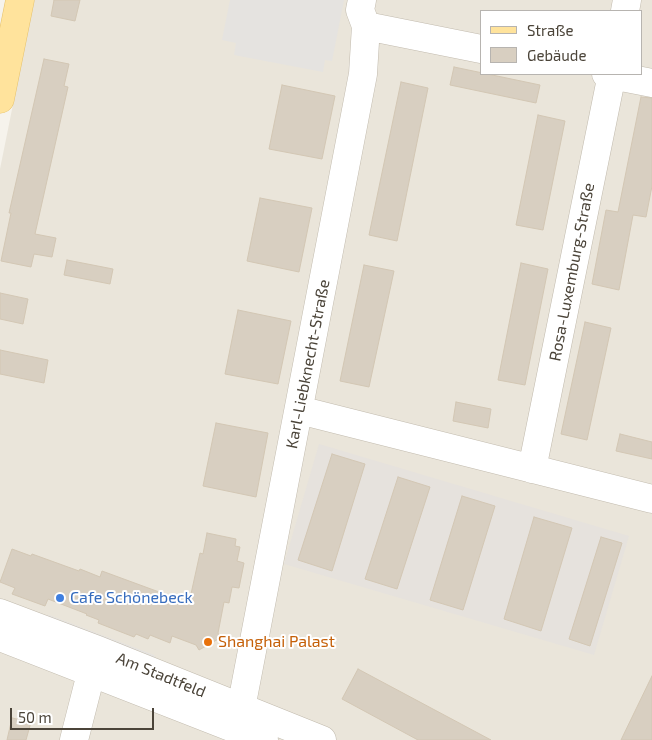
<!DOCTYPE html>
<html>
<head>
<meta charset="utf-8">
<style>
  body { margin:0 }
  #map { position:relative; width:652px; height:740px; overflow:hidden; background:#f6f3ec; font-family:"Exo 2",sans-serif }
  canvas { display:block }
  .legend { position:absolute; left:480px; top:10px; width:162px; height:65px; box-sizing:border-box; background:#fff; border:1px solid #b7b4b0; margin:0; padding:6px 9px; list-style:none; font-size:15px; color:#4b4439 }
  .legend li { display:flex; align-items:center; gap:10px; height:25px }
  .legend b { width:25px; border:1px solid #b7b4b0 }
  .scale { position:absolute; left:10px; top:708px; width:144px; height:22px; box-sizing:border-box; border:2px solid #4b4439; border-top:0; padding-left:6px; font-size:15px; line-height:18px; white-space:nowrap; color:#4b4439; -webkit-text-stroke:4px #fff; paint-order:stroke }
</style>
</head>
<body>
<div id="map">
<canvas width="652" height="740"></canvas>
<ul class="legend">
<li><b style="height:6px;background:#ffe39c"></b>Straße</li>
<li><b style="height:14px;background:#d8cfc1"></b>Gebäude</li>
</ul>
<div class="scale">50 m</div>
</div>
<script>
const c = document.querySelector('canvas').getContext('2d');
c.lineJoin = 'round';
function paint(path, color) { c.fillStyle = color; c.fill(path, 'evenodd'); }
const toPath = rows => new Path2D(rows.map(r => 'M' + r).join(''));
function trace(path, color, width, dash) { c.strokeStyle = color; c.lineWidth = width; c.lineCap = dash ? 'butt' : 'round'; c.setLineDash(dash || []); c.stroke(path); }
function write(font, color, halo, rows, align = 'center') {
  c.font = font + ' "Exo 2",sans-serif'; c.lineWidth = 4; c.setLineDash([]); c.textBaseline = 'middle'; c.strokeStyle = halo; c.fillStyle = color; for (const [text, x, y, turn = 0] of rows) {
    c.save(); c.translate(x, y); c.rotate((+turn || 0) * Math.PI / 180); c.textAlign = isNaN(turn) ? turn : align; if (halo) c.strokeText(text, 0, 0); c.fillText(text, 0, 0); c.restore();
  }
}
paint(toPath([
  [34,0,652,0,652,740,0,740,0,169],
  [481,11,641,11,641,74,481,74]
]), '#eae5da');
paint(toPath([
  [319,444,629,536,594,655,284,564]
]), '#e6e2dd');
paint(toPath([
  [230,0,344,0,332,61,325,60,323,72,234,55,236,43,222,40],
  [49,615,154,655,159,664,41,618]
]), '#e5e3e0');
const building = toPath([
  [54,0,80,0,75,21,51,16,54,0],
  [44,59,69,64,64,86,68,87,35,234,56,238,52,257,34,254,31,267,1,261,11,213,9,213,44,59],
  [454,67,540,85,536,103,450,85,454,67],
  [401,82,428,88,397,241,369,235,401,82],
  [282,85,335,96,322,159,269,149,282,85],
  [641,97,652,98,652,186,646,217,633,215,619,290,592,284,606,210,618,212,641,97],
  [538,115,565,121,543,230,516,225,538,115],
  [260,198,312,208,299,272,247,261,260,198],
  [67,260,113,269,110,284,64,275,67,260],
  [521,263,548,269,525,385,498,380,521,263],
  [364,265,394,271,369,387,340,381,364,265],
  [0,293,28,299,23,324,0,319,0,293],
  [238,310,291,321,278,384,225,374,238,310],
  [585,322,611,328,587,440,561,434,585,322],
  [0,350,48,360,44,383,0,374,0,350],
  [456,402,491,409,488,428,453,421,456,402],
  [216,423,268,433,256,497,203,486,216,423],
  [620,434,652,442,652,459,616,451,620,434],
  [332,454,365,464,332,571,298,560,332,454],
  [398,477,430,487,397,589,365,579,398,477],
  [462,496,495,506,463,610,430,600,462,496],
  [534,517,572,528,541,631,504,619,534,517],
  [207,533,236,539,235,546,240,547,237,561,244,563,239,588,232,587,229,603,224,602,218,633,220,638,199,650,196,645,172,636,170,643,150,635,148,639,136,634,134,637,98,623,99,620,86,615,87,614,48,599,45,606,12,594,15,588,0,582,12,549,31,556,32,554,79,571,80,569,100,577,102,571,189,603,200,553,203,554,207,533],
  [601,537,622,543,590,646,569,639,601,537],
  [358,669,491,740,418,740,342,699,358,669],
  [652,676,652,740,621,740,652,676],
  [12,718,31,722,26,740,7,740,12,718]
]);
paint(building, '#d8cfc1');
trace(building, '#d3c7b4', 1);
const minor = toPath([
  [625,11,627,0],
  [366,26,481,49],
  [606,74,652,83],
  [299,410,652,499],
  [532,469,612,74],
  [0,613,98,650,322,740],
  [0,637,264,740],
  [237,729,363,74,366,26,360,10,362,0],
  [74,740,96,654]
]);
const major = toPath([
  [0,99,20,0]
]);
trace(minor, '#c2bbae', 29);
trace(major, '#e6c16a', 29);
trace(minor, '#fff', 28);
trace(major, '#ffe39c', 28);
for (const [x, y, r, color] of [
  [60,598,5,"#3f7fe0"],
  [208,642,5,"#e8710a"]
]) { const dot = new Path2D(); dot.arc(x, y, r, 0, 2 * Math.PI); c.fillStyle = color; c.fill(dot); trace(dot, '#fff', 2); }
write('16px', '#4b4439', '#fff', [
  ["Rosa-Luxemburg-Straße",572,272,-79],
  ["Karl-Liebknecht-Straße",308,364,-79],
  ["Am Stadtfeld",161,675,22]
]);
write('16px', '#366cbe', '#fff', [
  ["Cafe Schönebeck",70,598]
], 'left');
write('16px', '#c56008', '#fff', [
  ["Shanghai Palast",218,642]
], 'left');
</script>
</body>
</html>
